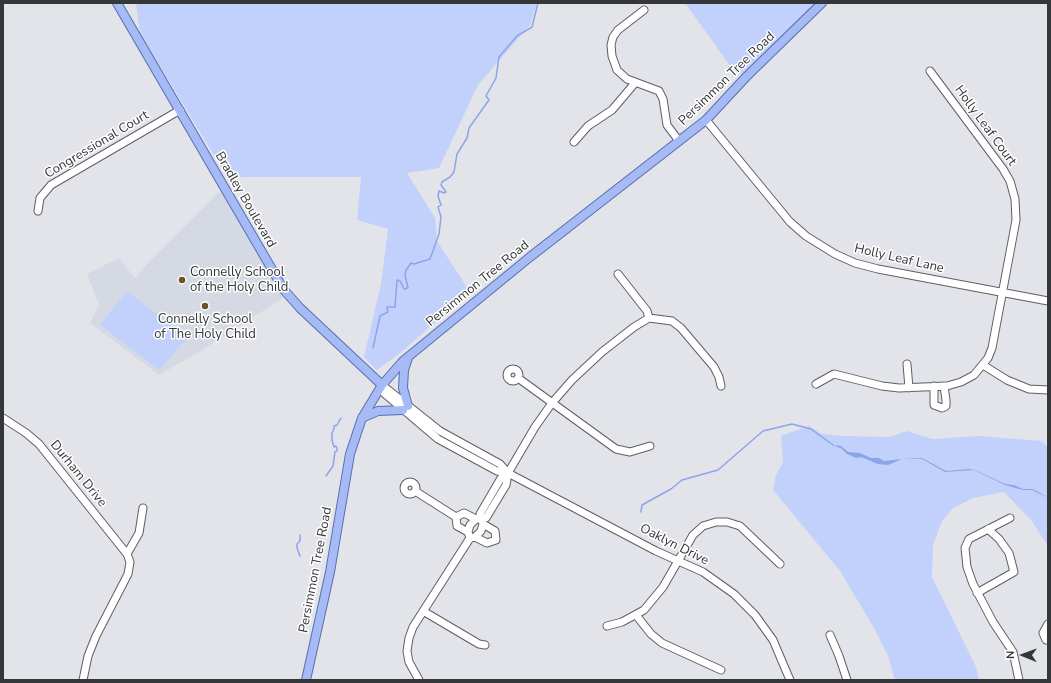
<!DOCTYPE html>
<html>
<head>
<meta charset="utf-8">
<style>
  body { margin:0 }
  #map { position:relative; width:1051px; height:683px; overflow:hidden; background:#e2e4e9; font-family:"Nunito Sans",sans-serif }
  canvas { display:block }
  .frame { position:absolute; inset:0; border:4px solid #353638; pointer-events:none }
  .north { position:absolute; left:1003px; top:635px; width:40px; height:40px; -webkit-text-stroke:3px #fff; paint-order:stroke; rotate:271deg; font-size:11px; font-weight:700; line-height:16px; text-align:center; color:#353638 }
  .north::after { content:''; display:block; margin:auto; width:14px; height:18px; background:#353638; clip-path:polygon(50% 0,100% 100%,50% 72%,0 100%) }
</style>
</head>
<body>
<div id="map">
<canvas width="1051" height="683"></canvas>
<div class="frame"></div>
<div class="north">N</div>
</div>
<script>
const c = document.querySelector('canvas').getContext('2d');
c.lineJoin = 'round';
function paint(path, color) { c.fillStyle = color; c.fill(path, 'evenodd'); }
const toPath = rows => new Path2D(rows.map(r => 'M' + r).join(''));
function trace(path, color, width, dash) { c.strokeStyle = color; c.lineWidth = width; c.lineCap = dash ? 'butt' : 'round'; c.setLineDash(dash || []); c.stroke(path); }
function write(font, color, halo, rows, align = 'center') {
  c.font = font + ' "Nunito Sans",sans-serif'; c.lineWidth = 3; c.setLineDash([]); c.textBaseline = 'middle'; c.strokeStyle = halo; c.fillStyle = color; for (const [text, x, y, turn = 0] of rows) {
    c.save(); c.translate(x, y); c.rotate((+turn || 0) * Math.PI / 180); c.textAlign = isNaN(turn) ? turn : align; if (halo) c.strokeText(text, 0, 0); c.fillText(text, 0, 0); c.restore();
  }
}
paint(toPath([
  [223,188,286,296,199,352,159,375,90,323,99,305,87,274,119,258,135,278,147,264]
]), '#d4d9e4');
paint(toPath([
  [136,3,537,3,530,25,478,85,439,168,407,173,435,218,437,241,470,292,400,353,377,370,364,357,381,284,388,229,357,220,361,177,227,177,140,33],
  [685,3,819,3,748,73,736,74],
  [127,291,187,338,159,370,100,325],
  [809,426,822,434,845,436,890,437,907,431,932,439,978,436,1042,441,1048,448,1048,546,1031,520,1004,492,973,498,953,508,942,521,933,545,932,577,976,667,979,680,895,680,888,656,874,628,840,571,773,490,776,475,783,462,781,436]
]), '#c1d1fb');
paint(toPath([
  [833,445,841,446,848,452,860,453,871,458,879,458,884,461,902,459,922,458,946,471,969,469,975,470,1005,484,1014,485,1023,489,1032,489,1037,491,1048,498,1032,490,1023,490,1005,485,974,470,945,472,922,459,902,459,888,465,878,464,861,457,856,458,847,454,842,449]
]), '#8ca5e9');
trace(toPath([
  [373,348,380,316,388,312,387,307,395,307,397,280,400,281,404,289,408,288,405,275,406,270,411,263,414,264,430,259,439,234,441,217,438,207,441,205,438,196,439,191,444,193,446,192,441,185,442,182,450,177,454,172,457,154,467,138,469,128,489,100,486,96,496,78,499,57,517,36,532,27,538,3],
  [326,476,333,466,335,452,337,451,337,448,336,446,334,447,332,440,332,433,334,429,334,426,337,425,341,418],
  [641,512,642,505,671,489,682,480,718,470,763,431,792,424,811,429,833,445],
  [300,535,300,541,297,544,297,548,300,556]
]), '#8ca5e9', 1.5);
const minor = toPath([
  [644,10,618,30,613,37,611,45,612,56,617,70,627,79,659,91,663,99,667,125,679,141],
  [706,120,790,222,806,236,835,254,855,263,878,269,1048,301],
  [574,142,588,126,612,110,635,83],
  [38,211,40,198,51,185,180,110],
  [618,274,647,311,649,318],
  [907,364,909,388],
  [983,365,1007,380,1029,389,1048,390],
  '507 375a6 6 0 1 1 12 0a6 6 0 1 1-12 0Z',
  [518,378,616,449,630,452,650,446],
  [816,384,834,374,882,386,899,388,947,386,961,382,974,375,988,358,992,348,1016,220,1015,199,1010,181,1003,169,930,71],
  [382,385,384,393,438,439,497,471,508,473,656,551,703,572,734,594,755,615,773,640,790,680],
  [382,385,440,431,500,464,508,473],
  [934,386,934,405,942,408,946,406,946,400,944,386],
  [3,418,26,433,39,444,127,554],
  '404 488a6 6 0 1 1 12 0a6 6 0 1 1-12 0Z',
  [415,491,456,517],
  [456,517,464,513,476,519],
  [456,517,457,526,468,532],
  [1010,518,969,539,965,548,967,567,973,584,993,622,1013,652,1019,680],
  [475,537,487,543,496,540,495,531,483,524],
  [470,538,468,532,470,525,476,519,486,518,506,485,508,473,535,427,552,403,572,380,602,352,634,327,649,318,672,321,681,328,714,367,719,377,721,386],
  [977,593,1014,572,1009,553,999,539,988,529],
  [423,611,479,644,485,645],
  [636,615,651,634,662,643,721,670],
  [1048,624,1043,633,1046,640,1048,640],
  [607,626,622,622,644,610,663,587,693,535,703,526,716,522,727,522,740,526,780,564],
  [830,635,839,656,847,680],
  [83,680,88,656,96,636,128,574,130,562,127,554,139,533,143,508],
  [419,680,409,662,407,651,409,638,413,627,470,538,475,537,481,531,483,524,480,514,501,478,508,473]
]);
const major = toPath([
  [117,3,284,290,300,308,382,385],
  [408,358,404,370,403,388,408,406],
  [362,418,378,411,403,410],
  [306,680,330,572,350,454,362,418,382,385,403,361,530,257,706,120,746,77,822,3]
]);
trace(minor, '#5d5f63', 9);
trace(major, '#576eb0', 10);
trace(minor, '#fff', 7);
trace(major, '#a6baf6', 8);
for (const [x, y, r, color] of [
  [182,280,4,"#6b5123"],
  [205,306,4,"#6b5123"]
]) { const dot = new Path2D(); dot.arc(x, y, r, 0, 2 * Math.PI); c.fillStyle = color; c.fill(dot); trace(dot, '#fff', 1.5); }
write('13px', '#353638', '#fff', [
  ["Persimmon Tree Road",727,79,-44],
  ["Holly Leaf Court",985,126,54],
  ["Congressional Court",97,145,-31],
  ["Bradley Boulevard",245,200,60],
  ["Holly Leaf Lane",899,259,13],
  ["Persimmon Tree Road",478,284,-39],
  ["Durham Drive",78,474,51],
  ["Oaklyn Drive",674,545,27],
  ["Persimmon Tree Road",316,570,-79]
]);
write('13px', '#353638', '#fff', [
  ["Connelly School",190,273],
  ["of the Holy Child",190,288],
  ["Connelly School",205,320,"center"],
  ["of The Holy Child",205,335,"center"]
], 'left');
</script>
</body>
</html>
